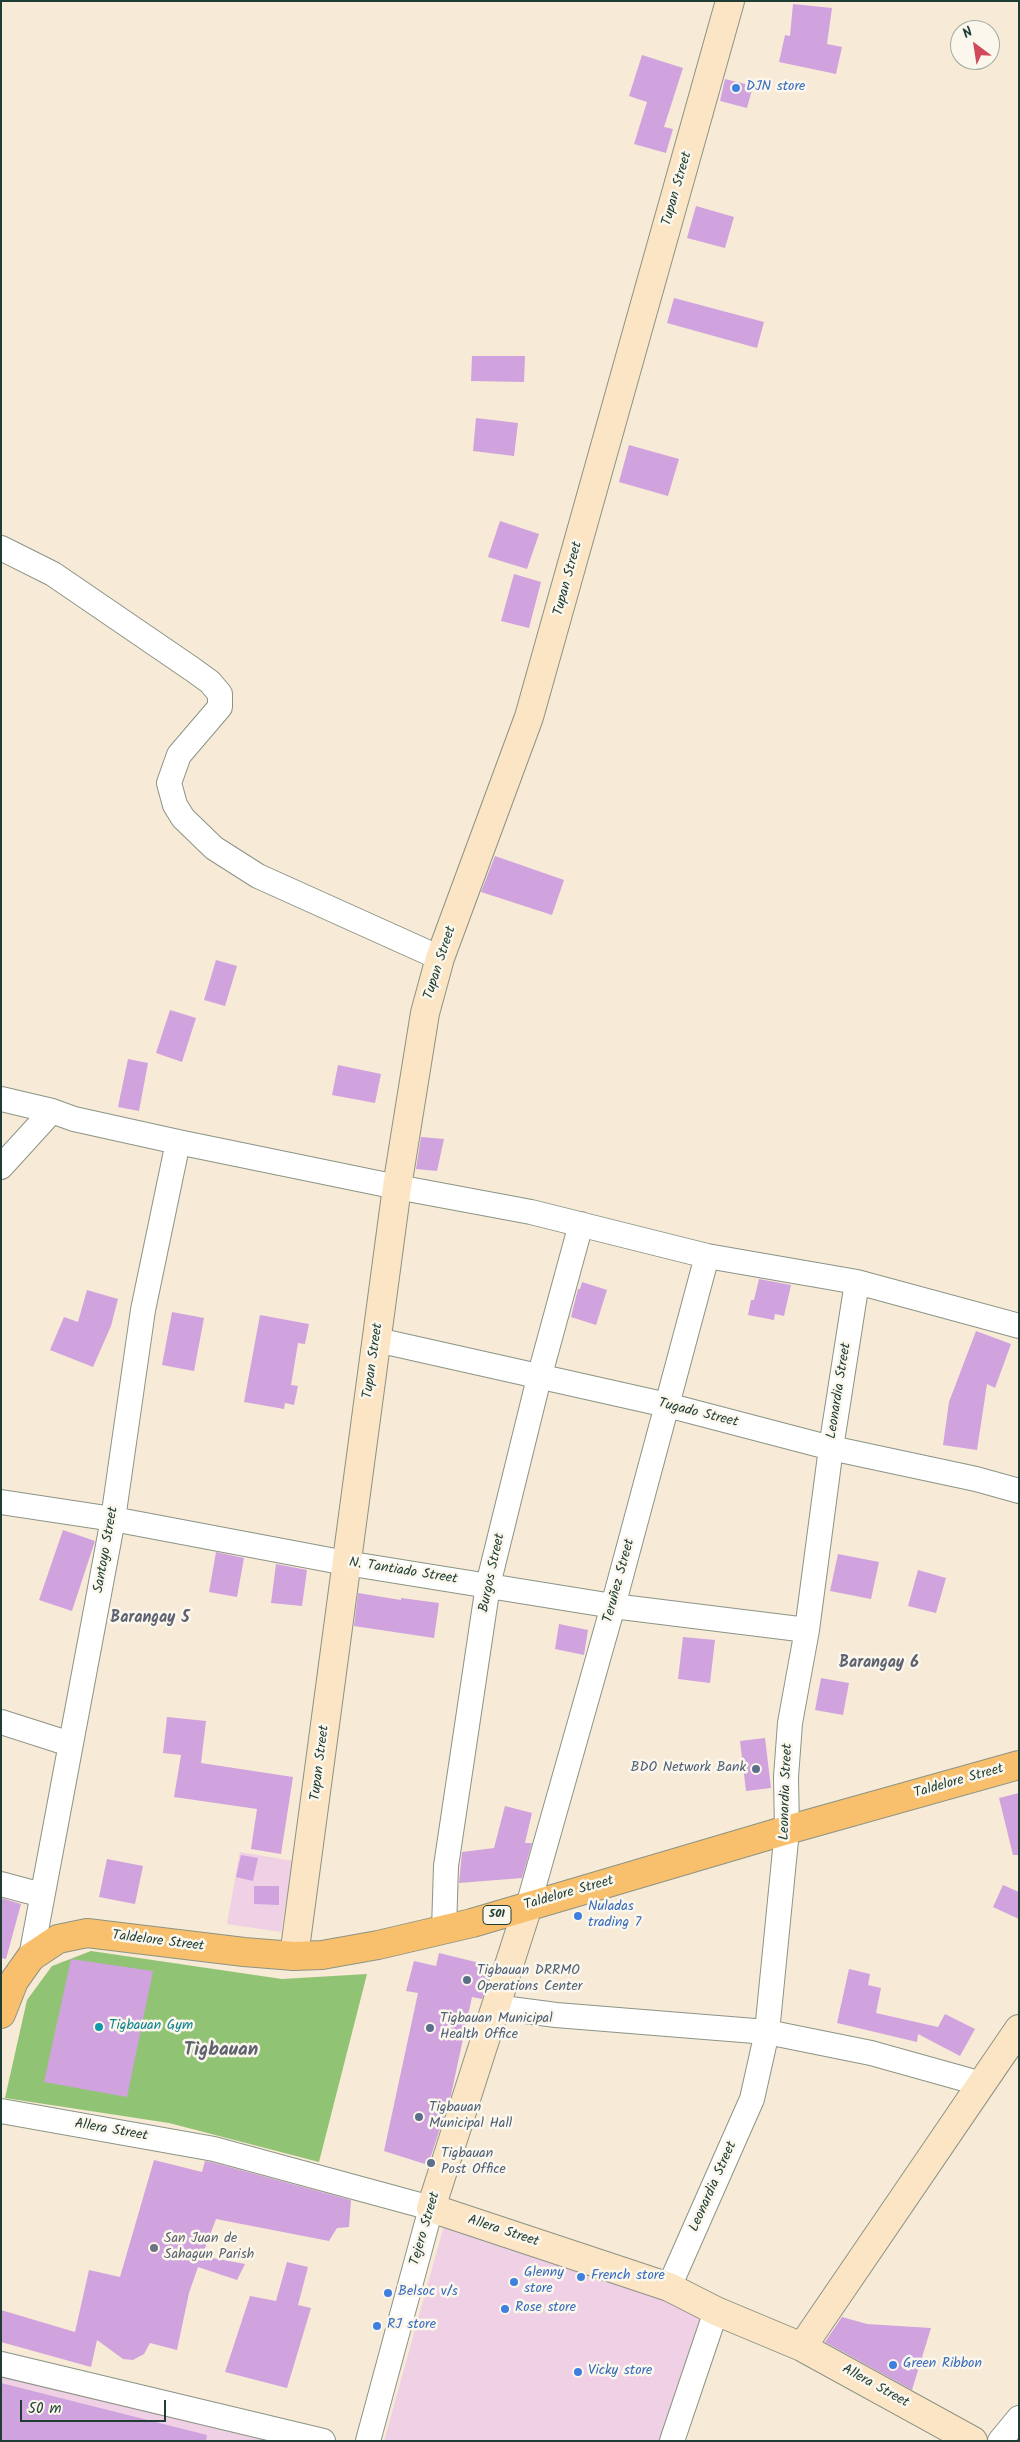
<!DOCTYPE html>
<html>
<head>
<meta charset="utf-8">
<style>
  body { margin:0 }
  #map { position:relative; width:1020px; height:2442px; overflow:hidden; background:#f7ead6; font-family:Kalam,sans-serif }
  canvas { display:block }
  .frame { position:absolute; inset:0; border:2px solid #1f3d34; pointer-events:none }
  .north { position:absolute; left:950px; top:20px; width:50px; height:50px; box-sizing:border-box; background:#fbf7ec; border:1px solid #a3ada2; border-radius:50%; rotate:329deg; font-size:14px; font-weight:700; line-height:20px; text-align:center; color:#1f3d34 }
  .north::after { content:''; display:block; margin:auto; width:18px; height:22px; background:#d1495b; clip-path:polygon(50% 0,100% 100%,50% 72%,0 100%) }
  .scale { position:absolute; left:20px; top:2400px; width:146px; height:22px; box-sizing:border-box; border:2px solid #1f3d34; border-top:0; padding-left:6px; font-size:15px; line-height:18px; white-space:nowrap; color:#1f3d34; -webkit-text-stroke:4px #fbf7ec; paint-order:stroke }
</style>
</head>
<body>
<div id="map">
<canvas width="1020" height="2442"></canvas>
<div class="frame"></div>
<div class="north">N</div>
<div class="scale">50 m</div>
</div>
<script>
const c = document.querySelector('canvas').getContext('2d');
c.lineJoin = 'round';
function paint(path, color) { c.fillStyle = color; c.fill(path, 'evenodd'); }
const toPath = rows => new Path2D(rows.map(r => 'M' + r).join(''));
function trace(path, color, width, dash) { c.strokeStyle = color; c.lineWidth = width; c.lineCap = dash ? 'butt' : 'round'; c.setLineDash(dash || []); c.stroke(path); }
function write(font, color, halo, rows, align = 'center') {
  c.font = font + ' Kalam,sans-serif'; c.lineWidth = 5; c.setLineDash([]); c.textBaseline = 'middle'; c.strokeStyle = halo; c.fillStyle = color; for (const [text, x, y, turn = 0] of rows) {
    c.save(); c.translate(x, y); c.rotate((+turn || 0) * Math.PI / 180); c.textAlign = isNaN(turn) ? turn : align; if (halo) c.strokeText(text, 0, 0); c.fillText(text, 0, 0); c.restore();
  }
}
paint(toPath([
  [240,1852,293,1861,281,1932,227,1924],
  [445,2222,705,2313,664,2441,384,2441],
  [1,2373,280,2441,1,2441]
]), '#f0d0e5');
paint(toPath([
  [91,1951,282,1979,367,1974,319,2162,169,2123,5,2098,27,2000,52,1966]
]), '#91c374');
paint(toPath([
  [793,4,832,8,827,44,842,47,836,74,779,62,785,35,790,36],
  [642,55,683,68,664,127,673,129,666,153,634,144,647,102,629,96],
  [725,79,753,86,747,108,720,101],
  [696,206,734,217,725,248,687,238],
  [674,298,764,322,757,348,667,323],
  [472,356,525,356,524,382,471,381],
  [476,418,518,423,514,456,473,451],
  [629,445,679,459,668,496,619,482],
  [500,521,539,534,527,569,488,557],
  [514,574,541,582,529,628,501,621],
  [495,856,564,880,552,915,481,892],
  [216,960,237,966,225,1006,204,1000],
  [170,1010,196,1018,182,1062,156,1053],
  [128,1059,148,1063,139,1111,118,1107],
  [338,1065,381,1074,375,1103,332,1095],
  [421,1137,444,1139,437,1171,416,1169],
  [759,1279,791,1285,784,1316,775,1314,774,1320,748,1315,751,1300,754,1300],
  [582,1282,607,1290,596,1325,571,1317,578,1289,580,1289],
  [87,1290,118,1299,111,1326,93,1367,50,1350,64,1317,78,1322],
  [172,1312,204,1318,194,1371,162,1365],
  [260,1315,309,1324,305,1344,298,1343,291,1385,298,1386,294,1405,285,1403,284,1409,244,1402],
  [976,1331,1011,1344,995,1388,987,1384,977,1450,943,1445,949,1402],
  [63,1530,95,1541,72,1611,39,1600],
  [216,1552,244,1558,237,1597,209,1592],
  [838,1554,879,1562,871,1599,830,1591],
  [276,1564,307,1570,302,1606,271,1603],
  [918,1570,946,1578,936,1613,908,1606],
  [358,1593,401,1600,401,1598,439,1603,434,1638,354,1626],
  [559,1624,588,1630,584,1655,555,1649],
  [683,1637,715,1640,710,1683,678,1679],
  [821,1678,849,1683,843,1715,815,1710],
  [167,1717,206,1721,201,1763,293,1777,281,1854,251,1849,257,1809,174,1797,181,1755,163,1753],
  [765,1738,771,1788,746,1791,740,1741],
  [1019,1793,1019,1855,1013,1855,999,1798],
  [505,1806,532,1813,525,1843,532,1843,522,1878,459,1883,462,1852,494,1848],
  [241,1855,258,1858,253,1881,236,1877],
  [107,1859,143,1866,135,1904,99,1897],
  [1003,1885,1019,1892,1019,1919,993,1907],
  [254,1886,279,1886,279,1905,254,1904],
  [1,1898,21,1904,6,1959,1,1958],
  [439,1953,492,1966,482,1999,472,1997,451,2095,428,2165,384,2151,418,1993,406,1991,414,1961,436,1966],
  [71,1959,153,1971,127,2097,44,2082],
  [849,1969,870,1974,868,1985,881,1988,876,2013,938,2027,945,2014,975,2029,960,2056,918,2034,917,2042,837,2023],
  [154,2160,202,2172,205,2161,211,2162,351,2200,349,2227,337,2228,329,2241,216,2219,202,2256,245,2264,237,2280,198,2267,189,2293,177,2350,150,2343,144,2354,133,2360,123,2359,97,2340,91,2367,1,2342,1,2310,75,2332,89,2270,120,2277],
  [287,2262,308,2267,298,2305,311,2308,287,2388,225,2372,250,2296,276,2301],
  [842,2317,867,2324,931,2328,912,2390,825,2342],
  [1,2383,207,2435,206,2441,1,2441]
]), '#d0a3df');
const street = toPath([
  [1,548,53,574,192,669,210,682,220,694,220,707,179,755,169,783,175,805,183,818,214,848,258,876,440,958],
  [1,1099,52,1111,74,1119,178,1142,397,1187,531,1212,707,1256,857,1282,1019,1326],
  [1,1167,52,1111],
  [377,1340,667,1405,831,1448,976,1479,1019,1491],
  [1,1502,113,1519,346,1563,613,1606,807,1630],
  [1,1722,70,1744],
  [1,1884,42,1895],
  [528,1906,613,1606,707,1256],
  [444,1930,446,1866,488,1585,539,1378,581,1224],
  [31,1957,113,1519,143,1310,178,1142],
  [495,2007,556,2015,767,2032,871,2053,982,2084],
  [1,2111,214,2149,431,2208,368,2441],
  [669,2287,752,2099,767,2032,787,1830,786,1777,790,1723,807,1630,831,1448,857,1282],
  [1,2364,323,2441],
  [672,2441,716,2311],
  [1000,2441,1019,2418]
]);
const secondary = toPath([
  [528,1906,431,2208,669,2287,716,2311,802,2347,973,2441],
  [294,1956,397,1187,425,1013,440,958,529,717,730,1],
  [802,2347,1019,2029]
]);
const primary = toPath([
  [1,2014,14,1981,31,1957,58,1939,87,1933,244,1952,294,1956,322,1955,378,1945,472,1923,787,1830,1019,1765]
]);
trace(street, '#8b9485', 26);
trace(secondary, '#8b9485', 30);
trace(primary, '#8b9485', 30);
trace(street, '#fff', 24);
trace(secondary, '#fce5c4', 28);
trace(primary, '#f8bf6c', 28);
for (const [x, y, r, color] of [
  [736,88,5,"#3f7fe0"],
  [756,1769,5,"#5c6f8a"],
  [578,1916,5,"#3f7fe0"],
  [467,1980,5,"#5c6f8a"],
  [99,2027,5,"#0f9aa8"],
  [430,2028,5,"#5c6f8a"],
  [419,2117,5,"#5c6f8a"],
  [431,2163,5,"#5c6f8a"],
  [154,2248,5,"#6b7280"],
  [581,2277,5,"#3f7fe0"],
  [514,2282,5,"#3f7fe0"],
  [388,2293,5,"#3f7fe0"],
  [505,2309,5,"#3f7fe0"],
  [377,2326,5,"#3f7fe0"],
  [893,2365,5,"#3f7fe0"],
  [578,2372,5,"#3f7fe0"]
]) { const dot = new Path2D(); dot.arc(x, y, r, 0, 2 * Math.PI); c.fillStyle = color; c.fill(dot); trace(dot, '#fbf7ec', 2); }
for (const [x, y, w] of [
  [497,1915,28]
]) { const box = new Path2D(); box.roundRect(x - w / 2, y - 9.5, w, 19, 4); c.fillStyle = '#fbf7ec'; c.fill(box); trace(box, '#1f3d34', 1); }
write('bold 12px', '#1f3d34', null, [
  ["501",497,1915]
]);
write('14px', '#366cbe', '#fbf7ec', [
  ["DJN store",746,88],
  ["Nuladas",588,1908],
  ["trading 7",588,1924],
  ["Glenny",524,2274],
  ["store",524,2290],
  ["French store",591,2277],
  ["Belsoc v/s",398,2293],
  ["Rose store",515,2309],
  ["RJ store",387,2326],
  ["Green Ribbon",903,2365],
  ["Vicky store",588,2372]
], 'left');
write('14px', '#1f3d34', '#fbf7ec', [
  ["Tupan Street",678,189,-74],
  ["Tupan Street",569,579,-75],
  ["Tupan Street",441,963,-72],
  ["Tupan Street",374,1361,-82],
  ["Leonardia Street",840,1391,-81],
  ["Tugado Street",698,1414,14],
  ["Santoyo Street",107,1550,-80],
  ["N. Tantiado Street",403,1572,9],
  ["Burgos Street",493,1573,-78],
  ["Teruñez Street",620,1581,-75],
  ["Tupan Street",321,1763,-83],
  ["Taldelore Street",959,1782,-16],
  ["Leonardia Street",787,1792,-88],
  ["Taldelore Street",569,1894,-16],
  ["Taldelore Street",158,1942,7],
  ["Allera Street",111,2131,10],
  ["Leonardia Street",714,2187,-66],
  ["Tejero Street",426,2229,-74],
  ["Allera Street",503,2232,18],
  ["Allera Street",875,2387,29]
]);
write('14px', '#4e5e75', '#fbf7ec', [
  ["BDO Network Bank",746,1769,"right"],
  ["Tigbauan DRRMO",477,1972],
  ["Operations Center",477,1988],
  ["Tigbauan Municipal",440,2020],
  ["Health Office",440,2036],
  ["Tigbauan",429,2109],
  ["Municipal Hall",429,2125],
  ["Tigbauan",441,2155],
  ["Post Office",441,2171]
], 'left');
write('14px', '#0d838f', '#fbf7ec', [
  ["Tigbauan Gym",109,2027]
], 'left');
write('14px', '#5b616d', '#fbf7ec', [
  ["San Juan de",164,2240],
  ["Sahagun Parish",164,2256]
], 'left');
write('bold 16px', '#5d6170', '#fbf7ec', [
  ["Barangay 5",150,1619],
  ["Barangay 6",879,1664]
]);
write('bold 19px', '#5d6170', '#fbf7ec', [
  ["Tigbauan",221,2052]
]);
</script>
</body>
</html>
